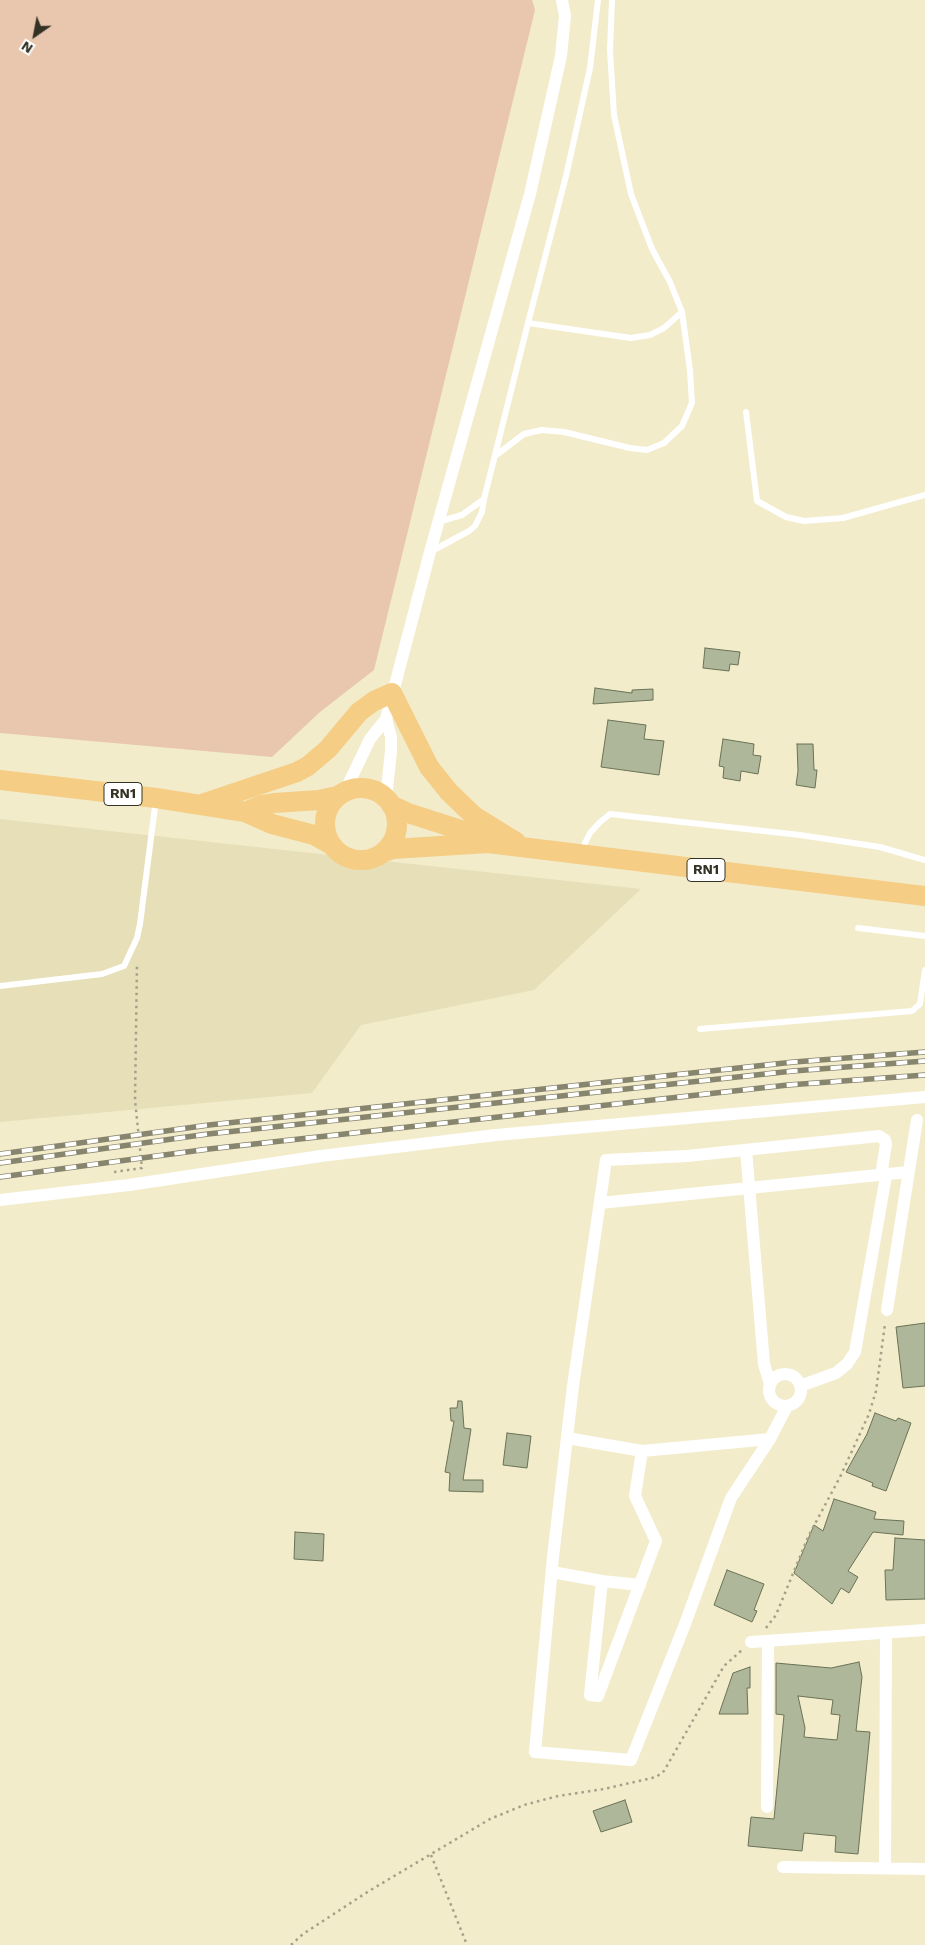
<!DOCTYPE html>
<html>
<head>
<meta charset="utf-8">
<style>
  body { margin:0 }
  #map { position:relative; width:925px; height:1945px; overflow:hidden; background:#f2eccb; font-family:"Work Sans",sans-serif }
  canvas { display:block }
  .north { position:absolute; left:10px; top:10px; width:50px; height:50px; -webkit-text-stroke:4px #fff; paint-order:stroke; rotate:213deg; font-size:14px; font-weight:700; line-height:20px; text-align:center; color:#343225 }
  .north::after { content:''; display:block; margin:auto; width:18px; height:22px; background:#343225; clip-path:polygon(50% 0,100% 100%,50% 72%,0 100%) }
</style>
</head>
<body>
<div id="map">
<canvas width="925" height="1945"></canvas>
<div class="north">N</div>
</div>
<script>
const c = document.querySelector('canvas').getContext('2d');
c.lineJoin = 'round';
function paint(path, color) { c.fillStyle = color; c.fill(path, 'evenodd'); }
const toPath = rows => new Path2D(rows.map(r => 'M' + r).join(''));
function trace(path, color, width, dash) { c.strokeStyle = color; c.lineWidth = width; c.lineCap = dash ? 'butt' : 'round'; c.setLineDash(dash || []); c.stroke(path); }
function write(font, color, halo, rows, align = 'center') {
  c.font = font + ' "Work Sans",sans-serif'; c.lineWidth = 4; c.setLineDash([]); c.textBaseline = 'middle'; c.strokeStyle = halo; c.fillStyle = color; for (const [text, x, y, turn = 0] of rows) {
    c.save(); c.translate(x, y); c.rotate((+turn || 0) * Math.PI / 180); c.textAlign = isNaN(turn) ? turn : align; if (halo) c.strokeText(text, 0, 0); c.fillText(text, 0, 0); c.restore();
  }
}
paint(toPath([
  [0,819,641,889,534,990,361,1025,312,1093,0,1122]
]), '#e6dfb8');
paint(toPath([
  [0,0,532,0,535,10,374,670,320,712,272,757,0,733]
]), '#e9c6ae');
const building = toPath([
  [705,648,740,652,738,665,730,664,729,671,703,668,705,648],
  [595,688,632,693,632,690,653,689,653,700,593,704,595,688],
  [608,720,646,725,644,739,664,741,659,775,601,767,608,720],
  [723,739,754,744,753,755,761,756,758,774,741,771,740,781,723,778,724,767,719,766,723,739],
  [797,744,813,744,814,770,817,770,815,788,796,785,798,771,797,744],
  [925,1323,925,1386,903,1388,896,1327,925,1323],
  [458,1401,462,1401,464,1428,471,1429,463,1480,483,1480,483,1492,449,1491,450,1473,445,1472,454,1421,451,1421,450,1408,457,1408,458,1401],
  [875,1413,896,1421,898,1418,911,1423,886,1491,872,1486,873,1483,846,1472,867,1434,875,1413],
  [507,1433,531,1436,527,1468,503,1465,507,1433],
  [834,1499,876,1512,874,1519,904,1521,903,1535,873,1532,848,1571,858,1577,849,1593,841,1588,832,1604,794,1573,814,1525,823,1531,834,1499],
  [295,1532,324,1534,323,1561,294,1559,295,1532],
  [895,1538,925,1540,925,1599,886,1600,885,1570,893,1570,895,1538],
  [727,1570,764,1584,754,1610,757,1611,752,1622,714,1605,727,1570],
  [859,1662,862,1677,856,1731,870,1732,858,1854,835,1852,836,1836,804,1833,802,1851,748,1846,751,1817,774,1819,784,1715,776,1714,776,1663,831,1668,859,1662],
  [798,1696,833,1700,831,1714,840,1715,837,1740,804,1737,805,1728,798,1696],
  [750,1667,750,1688,747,1688,748,1714,719,1714,733,1673,750,1667],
  [625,1800,632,1822,601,1832,593,1811,625,1800]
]);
paint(building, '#aeb799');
trace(building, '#6a7256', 1);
trace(toPath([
  [114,1172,142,1168,135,1100,137,964],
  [766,1628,776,1615,808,1537,840,1477,869,1414,876,1391,885,1324],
  [431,1855,467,1945],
  [291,1945,303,1934,369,1891,490,1819,524,1805,558,1796,604,1789,656,1777,664,1771,724,1666,742,1650]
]), '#a5a188', 2.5, [2.5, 4]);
trace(toPath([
  [528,323,631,338,650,335,664,328,682,312],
  [746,412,757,501,786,517,804,521,843,518,925,495],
  [495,456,524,434,542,430,564,432,630,448,647,450,664,443,682,426,692,403,690,370,682,312,670,282,652,249,631,194,614,115,610,50,612,0],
  [438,522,462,515,484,499],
  [432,551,469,531,475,526,482,512,484,499,528,323,566,176,590,68,598,0],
  [581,851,590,833,599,823,610,814,800,835,880,847,925,860],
  [858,928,925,936],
  [0,986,102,974,124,966,137,938,140,924,156,799],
  [700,1029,912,1011,920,1004,925,970]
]), '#fff', 6);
trace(toPath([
  [345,791,370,739,386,719],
  [386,798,391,751,391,737,386,719,430,552,530,194,561,56,565,16,562,0],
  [746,1150,764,1364,770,1384],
  [0,1200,129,1185,321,1156,496,1135,925,1097],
  [600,1203,908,1172],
  [887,1310,917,1120],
  '769 1390a16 16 0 1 1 32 0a16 16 0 1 1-32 0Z',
  [800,1386,836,1373,847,1364,855,1352,886,1176],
  [787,1406,770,1439,731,1498,685,1624,631,1760,535,1752,553,1557,573,1386,606,1160,687,1156,879,1136,885,1140,886,1144,881,1176],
  [567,1438,642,1451,770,1439],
  [552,1572,602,1581,640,1585],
  [602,1581,590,1695,598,1696,656,1541,635,1496,642,1451],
  [751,1642,925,1630],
  [767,1807,768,1641],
  [783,1867,925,1869],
  [885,1867,886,1633]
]), '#fff', 12);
trace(toPath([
  [0,780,156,798,245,812,272,824,314,835,330,844],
  '325 824a36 36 0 1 1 72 0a36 36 0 1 1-72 0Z',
  [199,805,297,772,308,766,328,749,359,712,374,701,392,693,429,767,449,792,474,816,516,842],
  [391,805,408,813,467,832,488,843],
  [245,812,262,805,274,803,319,800,337,796],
  [384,852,393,849,488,843,925,896]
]), '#f5cd85', 20);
const rail = toPath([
  [0,1154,209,1125,794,1062,925,1052],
  [0,1163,208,1134,793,1071,925,1061],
  [0,1177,209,1149,788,1085,925,1075]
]);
trace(rail, '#88856f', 5.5);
trace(rail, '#fff', 4, [11]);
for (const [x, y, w] of [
  [123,794,38],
  [706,870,38]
]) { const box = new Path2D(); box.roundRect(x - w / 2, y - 11.5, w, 23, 4); c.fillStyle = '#fff'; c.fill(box); trace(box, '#343225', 1); }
write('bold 14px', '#343225', null, [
  ["RN1",123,794],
  ["RN1",706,870]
]);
</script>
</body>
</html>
